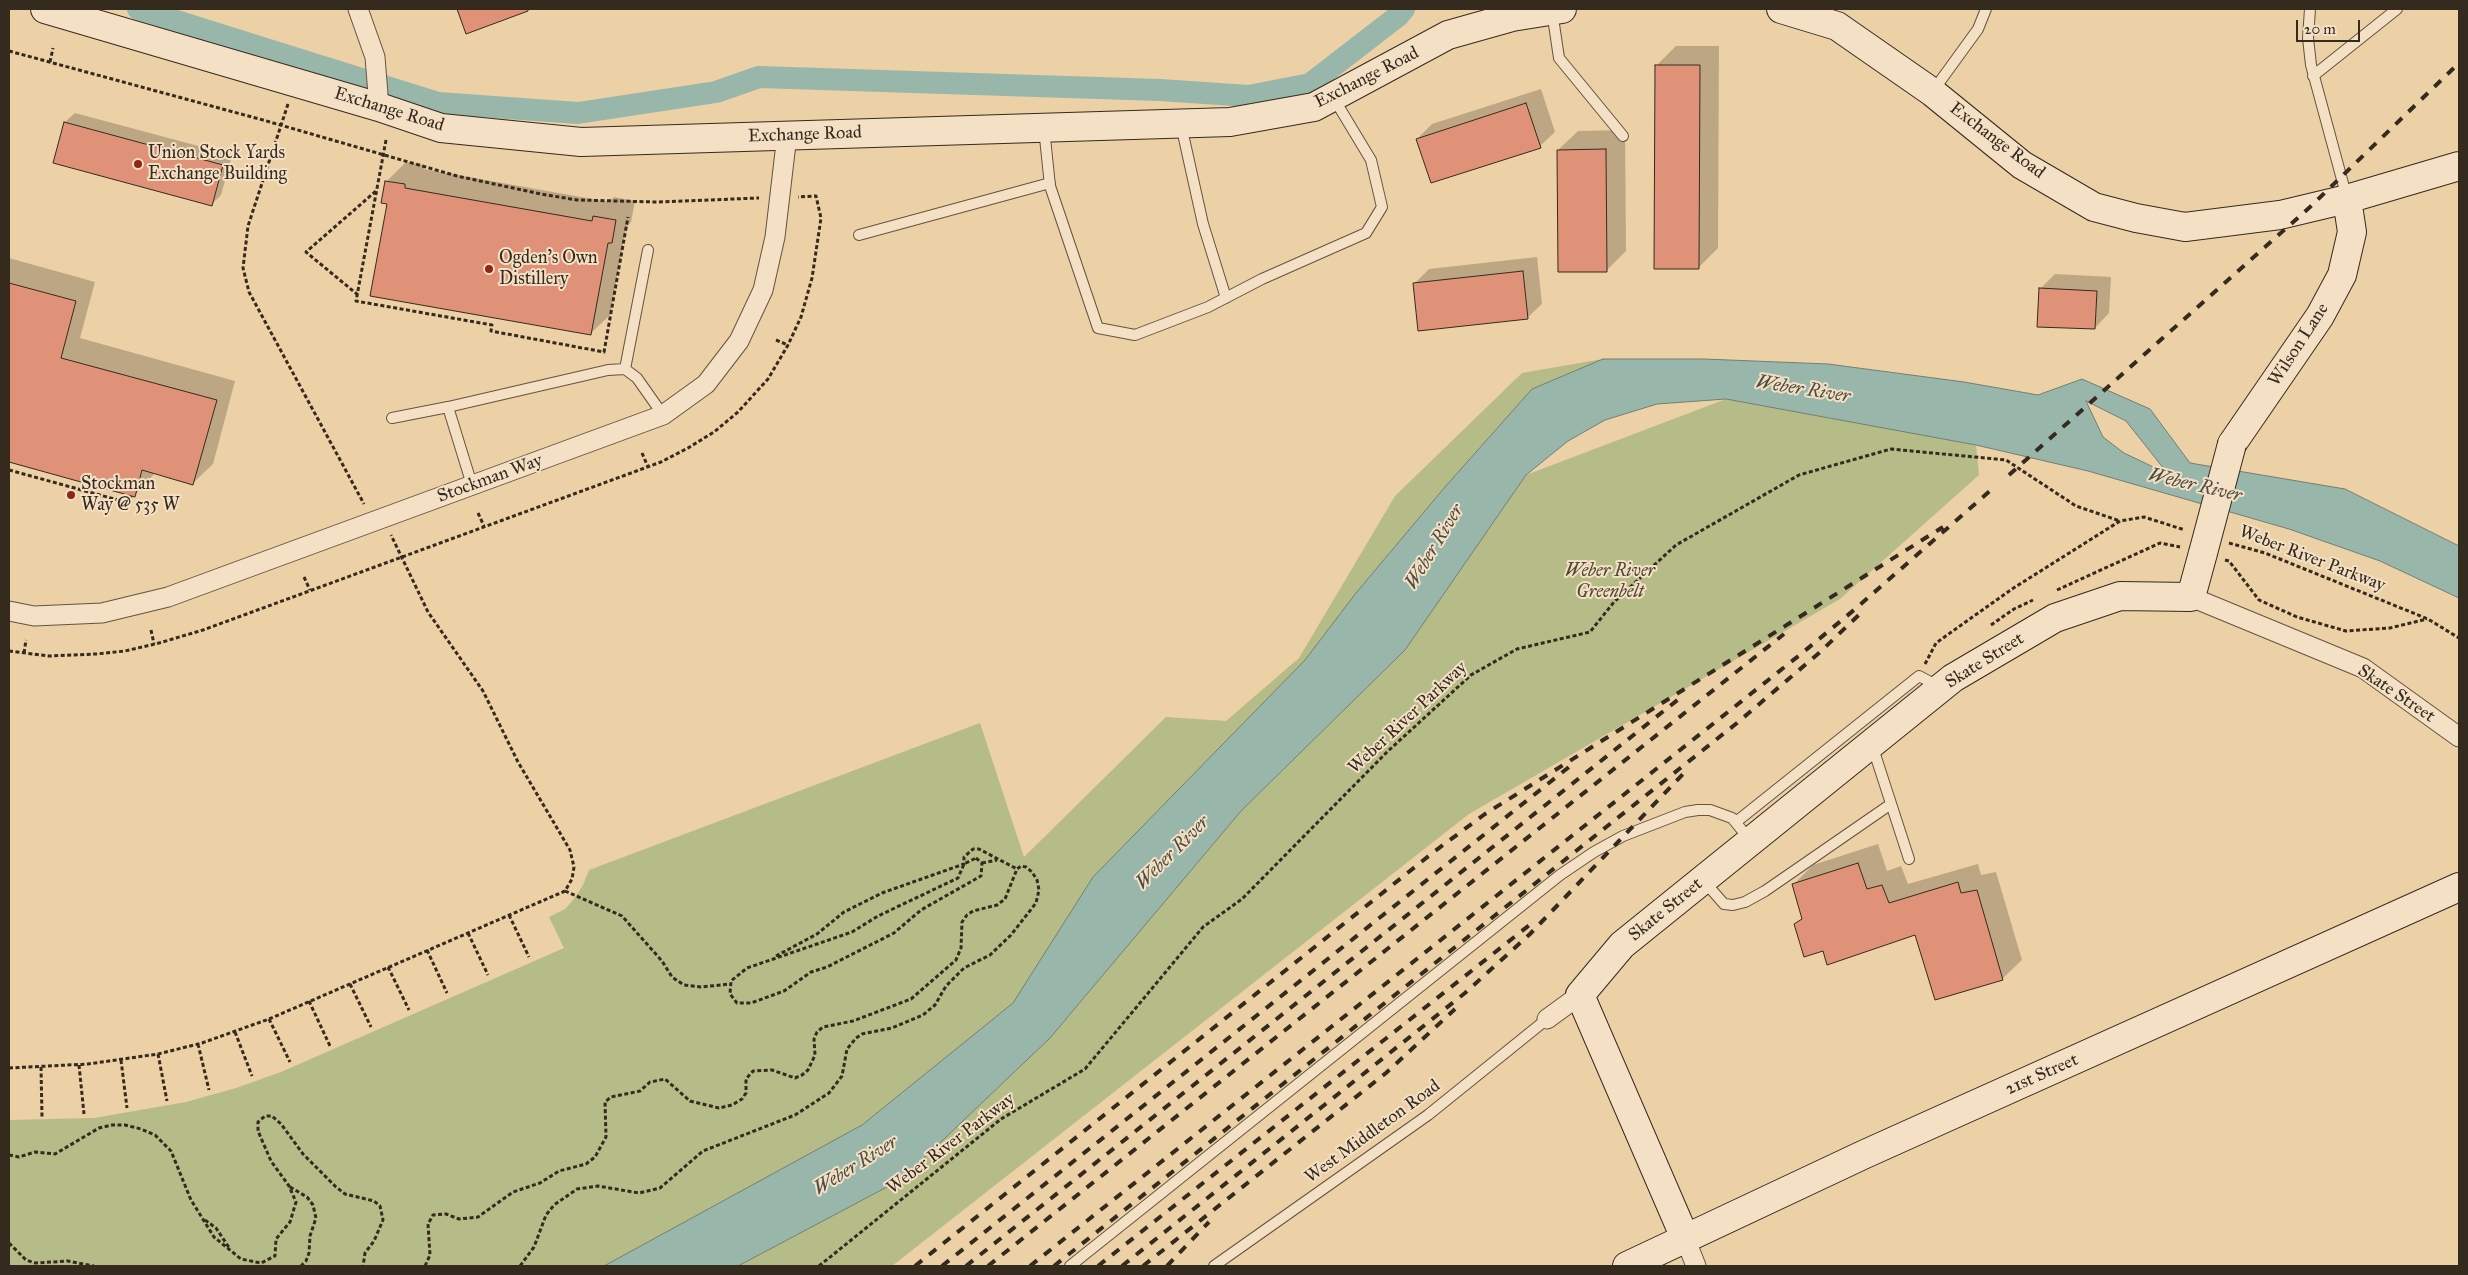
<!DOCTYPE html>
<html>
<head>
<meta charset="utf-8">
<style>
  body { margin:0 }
  #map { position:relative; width:2468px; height:1275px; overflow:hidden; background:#ecd0a6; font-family:"IM FELL Great Primer",serif }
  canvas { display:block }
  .frame { position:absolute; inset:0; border:10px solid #352a1e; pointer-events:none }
  .scale { position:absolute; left:2296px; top:20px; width:64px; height:22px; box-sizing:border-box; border:2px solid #352a1e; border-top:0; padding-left:6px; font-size:15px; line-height:18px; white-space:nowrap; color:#352a1e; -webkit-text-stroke:4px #f3e0c5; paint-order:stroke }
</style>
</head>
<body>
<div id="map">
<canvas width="2468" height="1275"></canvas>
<div class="frame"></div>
<div class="scale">20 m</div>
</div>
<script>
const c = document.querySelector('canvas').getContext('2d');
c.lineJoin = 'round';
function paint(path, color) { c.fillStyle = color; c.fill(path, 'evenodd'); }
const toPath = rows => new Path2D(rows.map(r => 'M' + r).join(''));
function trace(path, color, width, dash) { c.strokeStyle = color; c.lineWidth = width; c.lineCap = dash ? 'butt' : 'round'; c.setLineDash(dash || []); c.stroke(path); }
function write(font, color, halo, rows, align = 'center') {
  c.font = font + ' "IM FELL Great Primer",serif'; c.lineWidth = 4; c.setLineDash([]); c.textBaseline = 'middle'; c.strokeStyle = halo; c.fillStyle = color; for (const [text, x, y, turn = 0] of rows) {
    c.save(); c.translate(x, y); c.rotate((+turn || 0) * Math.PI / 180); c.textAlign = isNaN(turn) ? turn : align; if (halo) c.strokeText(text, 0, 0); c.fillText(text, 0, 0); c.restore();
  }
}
paint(toPath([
  [1603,359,1532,389,1445,487,1356,593,1305,660,1093,877,1013,1003,862,1125,604,1266,9,1266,9,1120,94,1118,146,1109,186,1102,236,1088,281,1072,564,948,549,917,565,909,574,899,583,885,589,870,980,723,1024,857,1166,717,1226,721,1299,658,1395,496,1522,373],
  [1726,399,1976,445,1979,475,1840,599,1469,814,892,1266,738,1266,902,1179,1050,1038,1241,811,1405,650,1526,475]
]), '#b6bc88');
const water = toPath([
  [1603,359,1704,359,1828,364,1964,382,2038,395,2082,379,2150,409,2190,463,2345,489,2459,546,2459,598,2380,561,2289,529,2088,471,1976,445,1726,399,1657,404,1605,420,1568,441,1526,475,1405,650,1241,811,1050,1038,902,1179,738,1266,604,1266,862,1125,1013,1003,1093,877,1305,660,1356,593,1445,487,1532,389,1603,359],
  [2086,401,2126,421,2168,474,2124,453,2103,437,2086,401]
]);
paint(water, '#99b6ab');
trace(water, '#717e73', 1);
paint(toPath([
  [458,9,514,9,515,11,466,32],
  [1676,46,1719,46,1718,248,1698,268,1656,66],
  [1541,89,1555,132,1540,146,1417,139,1432,124],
  [75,113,232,155,221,195,211,205,55,162,65,122],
  [1625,130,1626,251,1606,271,1558,150,1578,131],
  [406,162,424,165,424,169,609,202,614,197,635,201,631,222,626,228,610,315,590,334,388,203,386,182],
  [1537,257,1542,304,1527,318,1414,284,1429,269],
  [9,258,95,282,80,338,235,381,213,464,193,483,155,473,135,495,9,461],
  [2055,274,2111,277,2109,313,2095,328,2040,289],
  [1878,844,1887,871,1901,866,1908,884,1978,864,1981,875,1996,872,2022,960,2002,979,1916,934,1824,950,1795,924,1803,917,1793,885,1813,865]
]), '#0003');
trace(toPath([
  [138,9,438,103,578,113,716,92,759,77,1160,90,1249,96,1310,84,1398,16,1404,9]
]), '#99b6ab', 22);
const building = toPath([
  [457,9,528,9,528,11,466,34,457,9],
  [1655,65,1700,65,1699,269,1654,269,1655,65],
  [1526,103,1541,148,1431,183,1416,139,1526,103],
  [64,122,223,165,212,206,53,163,64,122],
  [1606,149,1607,272,1558,272,1557,150,1606,149],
  [385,181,405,184,405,188,592,221,593,216,616,220,612,243,608,243,591,335,370,296,387,204,381,203,385,181],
  [1523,271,1528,319,1418,331,1413,283,1523,271],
  [9,283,76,301,61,358,217,400,193,485,142,470,135,497,9,462,9,283],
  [2039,288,2097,291,2095,329,2037,327,2039,288],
  [1858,863,1867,889,1882,885,1889,903,1958,882,1961,893,1977,890,2003,980,1935,1000,1915,935,1827,965,1823,951,1804,957,1794,924,1802,919,1792,884,1858,863]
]);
paint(building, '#e09278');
trace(building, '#352a1e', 1);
const lane = toPath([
  [2310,9,2308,38,2311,65,2347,198],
  [1552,11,1559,58,1623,136],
  [2313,76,2397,9],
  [1933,91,1978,29,1986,9],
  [1181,125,1203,224,1226,298],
  [1044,128,1050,186,1098,328,1135,335,1208,307,1262,279,1366,233,1382,207,1371,160,1333,97],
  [859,235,1050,183],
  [625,369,648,250],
  [392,418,448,407],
  [472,485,448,407,608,370,625,369,637,378,663,415],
  [1872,745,1909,859],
  [1736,822,1919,676,1938,686],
  [1703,880,1724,904,1733,905,1745,902,1765,891,1891,804],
  [1070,1266,1560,875,1594,852,1623,836,1685,812,1698,810,1710,810,1732,818,1750,840],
  [1214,1266,1428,1115,1547,1019]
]);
const street = toPath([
  [358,9,375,57,379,107],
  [2191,597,2363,668,2459,737],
  [9,611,34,616,102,613,168,597,663,415,706,384,739,341,763,290,775,237,787,135],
  [1547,1019,1580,995],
  [1685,1238,1696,1266]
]);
const secondary = toPath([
  [45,9,379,107,441,128,581,142,1230,122,1314,107,1448,35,1512,17,1562,9],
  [1781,9,1837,26,1932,92,2022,165,2094,207,2136,218,2185,227,2280,215,2347,199,2459,166],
  [2232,444,2320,316,2342,275,2352,232,2347,199],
  [1685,1238,1580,995,1622,945,1953,678,2055,618,2120,596,2191,597,2203,553],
  [1627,1266,1865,1154,2459,887]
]);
trace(lane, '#635440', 12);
trace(street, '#635440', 21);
trace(secondary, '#352a1e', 30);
trace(toPath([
  [9,51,263,120,457,176,541,194,577,200,657,202,759,198],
  [50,62,53,48],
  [288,104,248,226,243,268,249,292,364,504],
  [386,140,356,301,492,325,491,331,604,352,628,217],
  [358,295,306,252,376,191],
  [776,340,788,345],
  [642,453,648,467],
  [9,470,129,503,131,496],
  [478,513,484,526],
  [2229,543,2265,553,2428,619,2459,638],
  [2225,560,2229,561,2259,600,2297,617,2346,631,2390,628,2427,619],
  [304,577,310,590],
  [2057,590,2160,543,2180,547],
  [1991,625,2014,609,2033,600],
  [151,630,154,644],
  [9,651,49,656,96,654,125,651,159,643,203,630,661,462,688,448,714,432,738,412,768,379,788,345,801,317,812,278,821,218,816,196,798,197],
  [24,653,26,640],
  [1925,664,1936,643,2012,589,2120,521,2144,517,2185,530],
  [976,858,982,863,981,876,921,910,894,933,827,967,811,972,784,991,751,1003,737,1003,730,994,731,981,747,968,852,932,878,916,958,878,964,864,976,858],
  [982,863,997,860],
  [565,891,622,916,662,961,672,977,684,985,701,987,730,984],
  [509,915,529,957],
  [468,933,488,975],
  [427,950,447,993],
  [776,956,817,934,844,912,882,893,964,864,964,857,973,849,979,849,1017,869],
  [388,967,409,1010],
  [350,984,371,1027],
  [309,1001,330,1046],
  [269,1019,290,1062],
  [235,1032,252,1076],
  [198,1044,209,1090],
  [158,1054,167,1101],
  [121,1060,127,1108],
  [79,1065,84,1114],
  [41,1067,42,1117],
  [9,1068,88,1064,158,1054,202,1043,269,1019,565,891,572,879,574,867,570,850,518,762,483,691,428,612,391,535],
  [9,1155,19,1157,35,1152,55,1154,99,1128,112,1125,125,1125,141,1129,155,1135,171,1151,191,1200,214,1237,241,1259,261,1263,275,1256,276,1239,290,1222,296,1202,289,1186,271,1161,258,1131,258,1122,265,1116,272,1116,281,1124,303,1154,336,1187,345,1194,374,1201,380,1206,383,1220,374,1241,365,1253,363,1266],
  [290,1187,307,1197,313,1205,316,1218,310,1236,309,1253,306,1261,301,1266],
  [205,1220,216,1228,230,1249],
  [9,1243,26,1260,35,1263,68,1261,94,1266],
  [425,1266,430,1255,428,1224,433,1215,446,1214,459,1219,478,1217,513,1192,540,1183,559,1171,586,1164,595,1157,606,1137,605,1102,611,1097,640,1091,650,1082,665,1079,690,1101,719,1108,732,1105,742,1099,746,1093,746,1079,753,1071,772,1070,795,1078,802,1075,808,1070,815,1055,814,1039,817,1032,823,1027,853,1021,911,999,956,960,961,948,962,922,967,915,973,911,997,905,1005,899,1017,869,1021,866,1026,867,1032,872,1037,880,1039,890,1036,903,1011,935,990,955,964,968,946,986,935,1005,923,1015,892,1028,862,1034,856,1038,847,1049,842,1076,829,1093,795,1115,703,1151,660,1188,639,1193,598,1186,577,1189,554,1205,546,1215,534,1247,520,1266],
  [819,1266,1001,1119,1085,1069,1203,927,1242,899,1387,752,1471,675,1517,649,1590,632,1614,602,1676,545,1799,475,1891,449,2006,460,2076,506,2120,521]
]), '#352a1e', 3, [4, 2.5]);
trace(lane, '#f3e0c5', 10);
trace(street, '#f3e0c5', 19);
trace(secondary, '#f3e0c5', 28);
trace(toPath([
  [2009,475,2310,207,2459,63],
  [915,1266,1435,851,1485,814,1943,527],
  [942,1266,1569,767],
  [966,1266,1680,698],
  [988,1266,1784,634],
  [1030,1266,1801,654,1854,610,1991,490],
  [1054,1266,1737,723,1819,653,1865,609],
  [1098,1266,1532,923],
  [1122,1266,1465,993,1530,934,1686,771],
  [1143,1266,1386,1073,1455,1009],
  [1167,1266,1209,1222]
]), '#352a1e', 4, [9, 9]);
const secondaryBridge = toPath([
  [2203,553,2232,444]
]);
trace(secondaryBridge, '#352a1e', 30, []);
trace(secondaryBridge, '#f3e0c5', 28);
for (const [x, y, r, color] of [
  [138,164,5,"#8f2418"],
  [489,269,5,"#8f2418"],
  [71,495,5,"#8f2418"]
]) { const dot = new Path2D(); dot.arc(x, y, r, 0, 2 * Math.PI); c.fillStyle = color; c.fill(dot); trace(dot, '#f3e0c5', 2); }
write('18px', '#352a1e', '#f3e0c5', [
  ["Exchange Road",1367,78,-27],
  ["Exchange Road",389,110,17],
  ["Exchange Road",805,135,-2],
  ["Exchange Road",1997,141,37],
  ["Wilson Lane",2299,345,-57],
  ["Stockman Way",490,479,-20],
  ["Weber River Parkway",2312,559,21],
  ["Skate Street",1985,661,-32],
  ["Skate Street",2396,694,34],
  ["Weber River Parkway",1408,718,-43],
  ["Skate Street",1666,910,-39],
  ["21st Street",2042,1075,-24],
  ["West Middleton Road",1373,1132,-36],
  ["Weber River Parkway",951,1144,-37]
]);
write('18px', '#352a1e', '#f3e0c5', [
  ["Union Stock Yards",148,154],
  ["Exchange Building",148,175],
  ["Ogden's Own",499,259],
  ["Distillery",499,280],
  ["Stockman",81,485],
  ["Way @ 535 W",81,506]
], 'left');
write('italic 18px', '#4f4733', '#f3e0c5', [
  ["Weber River",1610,572],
  ["Greenbelt",1610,593]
]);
write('italic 19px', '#4e4d41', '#f3e0c5', [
  ["Weber River",1803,390,9],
  ["Weber River",2195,486,13],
  ["Weber River",1435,547,-59],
  ["Weber River",1173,853,-45],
  ["Weber River",856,1166,-32]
]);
</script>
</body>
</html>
